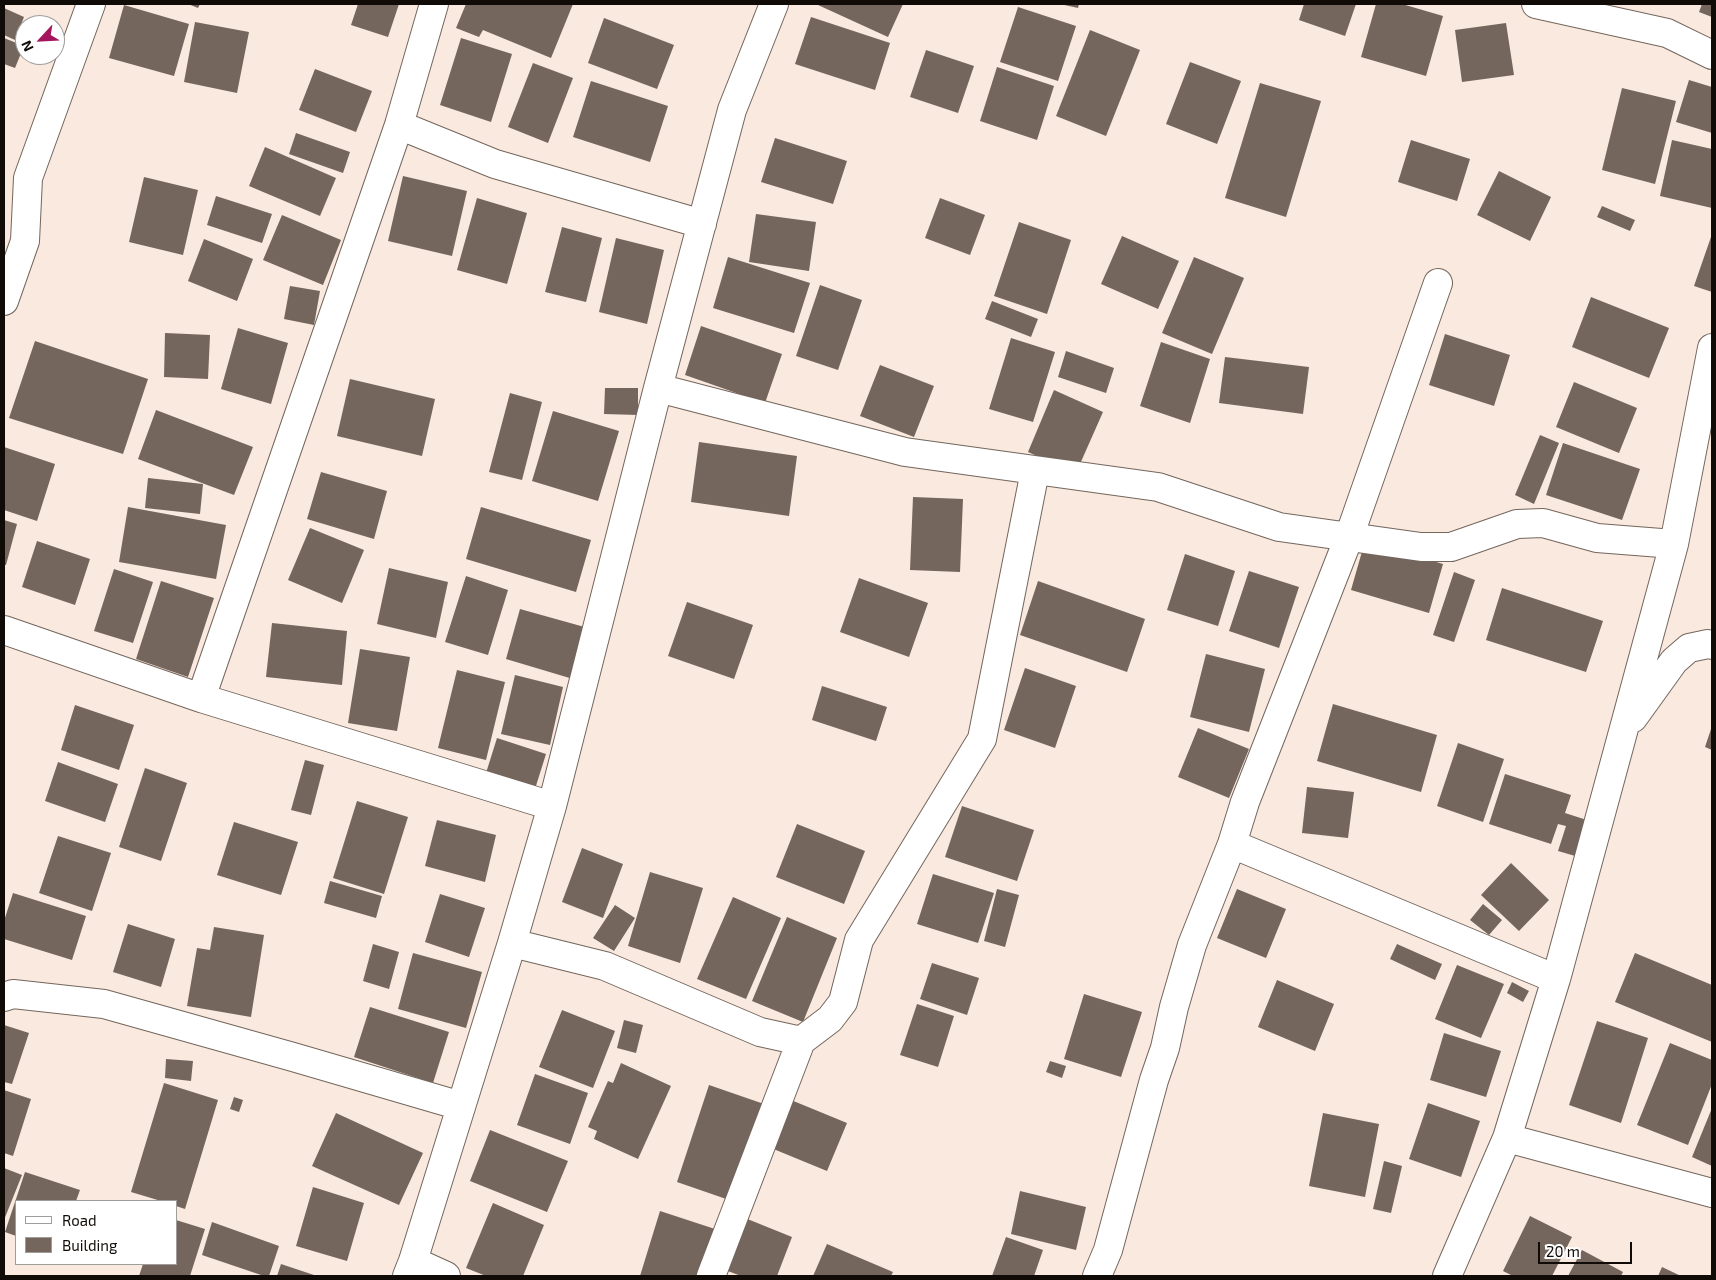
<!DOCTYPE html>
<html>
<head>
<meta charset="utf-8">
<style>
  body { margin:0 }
  #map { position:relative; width:1716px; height:1280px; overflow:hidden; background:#f9e9de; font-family:"Exo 2",sans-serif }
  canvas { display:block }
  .frame { position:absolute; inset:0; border:5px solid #100b07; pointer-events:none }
  .legend { position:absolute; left:15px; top:1200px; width:162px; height:65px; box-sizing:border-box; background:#fff; border:1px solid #9f9d9c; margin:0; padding:6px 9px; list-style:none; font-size:15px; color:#100b07 }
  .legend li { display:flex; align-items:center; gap:10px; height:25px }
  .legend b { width:25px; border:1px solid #9f9d9c }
  .north { position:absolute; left:15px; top:15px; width:50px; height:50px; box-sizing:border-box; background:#fff; border:1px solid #9f9d9c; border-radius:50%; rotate:245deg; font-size:14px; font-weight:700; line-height:20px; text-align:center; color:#100b07 }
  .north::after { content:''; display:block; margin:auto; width:18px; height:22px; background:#a3165d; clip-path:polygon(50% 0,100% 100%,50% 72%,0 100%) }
  .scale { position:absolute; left:1538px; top:1242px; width:94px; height:22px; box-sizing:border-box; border:2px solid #100b07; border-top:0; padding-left:6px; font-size:15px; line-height:18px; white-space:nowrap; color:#100b07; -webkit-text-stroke:4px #fff; paint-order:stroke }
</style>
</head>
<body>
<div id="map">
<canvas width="1716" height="1280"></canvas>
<div class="frame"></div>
<ul class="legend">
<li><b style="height:6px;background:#fff"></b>Road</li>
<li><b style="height:14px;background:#74665c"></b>Building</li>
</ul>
<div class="north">N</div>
<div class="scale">20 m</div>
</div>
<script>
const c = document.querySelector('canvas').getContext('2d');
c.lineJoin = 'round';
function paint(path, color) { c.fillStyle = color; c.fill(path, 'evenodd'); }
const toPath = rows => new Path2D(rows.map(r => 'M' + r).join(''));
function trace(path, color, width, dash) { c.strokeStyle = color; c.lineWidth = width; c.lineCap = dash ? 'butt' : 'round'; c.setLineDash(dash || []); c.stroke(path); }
paint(toPath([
  [188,4,200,4,198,8],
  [358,4,399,4,388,37,351,25],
  [466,4,573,4,551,58,483,30,479,37,456,28],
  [819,4,903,4,888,37,818,5],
  [1060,4,1079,4,1078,8],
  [1304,4,1356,4,1345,36,1299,20],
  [1376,4,1402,4,1443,16,1426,76,1361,57],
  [1702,4,1712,4,1712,17,1699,12],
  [124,5,189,24,174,76,109,58],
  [1018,7,1076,26,1058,81,1000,62],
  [4,8,24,17,15,40,4,35],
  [811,17,890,43,875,90,795,64],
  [604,18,674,45,657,89,588,63],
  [195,22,249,32,237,93,184,82],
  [1506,23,1514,75,1462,82,1455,30],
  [1090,30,1140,50,1106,136,1056,116],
  [4,38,24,46,15,68,4,64],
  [461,38,512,54,491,122,440,105],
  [926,50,974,66,958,113,910,97],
  [1190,62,1241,81,1217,144,1166,124],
  [533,63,573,78,548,143,508,127],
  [997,67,1054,86,1037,140,980,121],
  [315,69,372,91,356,132,299,110],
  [1689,80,1712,87,1712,133,1676,122],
  [591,81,668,106,650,162,573,137],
  [1260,83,1321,101,1286,217,1225,198],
  [1622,88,1676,101,1655,184,1602,170],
  [296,133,350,152,343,173,289,154],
  [775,138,847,161,833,204,761,182],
  [1411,140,1470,159,1457,201,1398,182],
  [1672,140,1712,149,1712,208,1660,196],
  [265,147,336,178,320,216,249,186],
  [1499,171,1551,197,1530,241,1477,215],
  [403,176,467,191,452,256,388,241],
  [144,177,198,190,183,255,129,242],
  [216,196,272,214,262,243,207,225],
  [477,198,527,213,507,284,457,270],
  [940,198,985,215,970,255,925,238],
  [1602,206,1635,220,1630,231,1597,217],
  [756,214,816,222,809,271,749,262],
  [282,215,341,240,323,285,263,260],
  [1019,222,1071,240,1047,314,994,296],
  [562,227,602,238,586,302,545,292],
  [1712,234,1712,292,1694,286],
  [1122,236,1179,261,1158,309,1101,284],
  [616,238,664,250,647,324,599,312],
  [204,239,253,259,237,301,188,281],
  [728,257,810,283,794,333,713,308],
  [1194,257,1244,278,1212,354,1162,333],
  [820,285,862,300,838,370,796,356],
  [290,286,320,291,314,325,284,319],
  [1591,297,1669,328,1649,378,1572,347],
  [992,301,1038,319,1031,337,985,319],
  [701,326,782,354,765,403,685,375],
  [238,328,288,343,271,404,221,389],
  [165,333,210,335,208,379,164,377],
  [1445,334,1510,355,1494,406,1429,385],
  [1011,338,1055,352,1033,422,989,409],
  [35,341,148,379,123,454,9,418],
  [1161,342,1210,359,1190,423,1140,406],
  [1066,351,1114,368,1106,393,1058,377],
  [1225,357,1309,367,1303,414,1219,403],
  [880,365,934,386,914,437,860,416],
  [350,379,435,399,422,456,337,436],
  [1574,382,1637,408,1619,453,1556,427],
  [605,388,638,388,638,415,604,414],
  [1054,390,1103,412,1076,473,1028,452],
  [510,393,542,402,522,480,489,472],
  [156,410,253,447,234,495,138,459],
  [553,411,619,431,598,501,532,481],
  [1540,435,1559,443,1534,504,1515,495],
  [699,442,797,456,789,516,691,502],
  [1563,443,1640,469,1622,520,1546,495],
  [4,447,55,464,37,521,4,510],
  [321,472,387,491,374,539,307,519],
  [148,478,203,484,200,514,145,508],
  [913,497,963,499,960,572,910,570],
  [128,507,226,525,216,579,119,562],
  [481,507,591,540,576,592,466,559],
  [4,520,17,524,6,565,4,565],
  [310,528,364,550,342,603,288,580],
  [37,541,90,559,75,605,22,587],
  [1365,541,1443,564,1429,613,1351,590],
  [1185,554,1235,571,1218,626,1167,610],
  [389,568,448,582,436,638,377,624],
  [114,569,153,582,133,643,94,631],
  [1249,571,1299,587,1279,648,1229,631],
  [1454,572,1475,580,1454,642,1433,635],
  [466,576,508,590,488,655,445,642],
  [859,578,928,603,909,657,840,632],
  [161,581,214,598,188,677,136,659],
  [1038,581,1145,619,1127,672,1020,635],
  [1502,588,1603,621,1586,672,1486,640],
  [687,602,753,625,734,679,668,656],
  [520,609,588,628,573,679,506,659],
  [272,623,347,631,342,685,266,677],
  [360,649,410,657,397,731,348,723],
  [1206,654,1265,669,1249,732,1190,717],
  [1025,668,1076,686,1055,748,1004,730],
  [457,670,505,682,486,760,438,748],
  [515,675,563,687,550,745,501,734],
  [822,686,887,707,876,741,812,720],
  [1333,704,1437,735,1421,792,1317,761],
  [75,705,134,725,119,770,61,750],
  [1712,726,1712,750,1705,747],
  [1198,728,1249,749,1229,798,1178,777],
  [497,738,546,754,535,789,486,773],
  [1458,743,1504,759,1483,822,1437,806],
  [305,760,324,765,311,815,291,810],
  [58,762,118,784,105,822,45,801],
  [145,768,187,783,161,861,119,847],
  [1505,774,1571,795,1565,813,1593,822,1582,858,1558,851,1566,826,1558,824,1551,844,1489,824],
  [1307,787,1354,792,1348,838,1302,833],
  [357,801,408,817,384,894,333,878],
  [962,806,1034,830,1017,881,945,857],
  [437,820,496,835,485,882,425,866],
  [234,822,298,842,281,895,217,875],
  [797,824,865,851,844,904,776,877],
  [58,836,111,853,92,911,39,893],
  [582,848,623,864,603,918,562,902],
  [1511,863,1549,900,1519,931,1481,895],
  [650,872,703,888,680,963,628,946],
  [933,874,994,893,978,943,917,924],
  [330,881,382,896,376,918,324,903],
  [997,889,1019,895,1005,947,984,941],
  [1237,889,1286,909,1266,958,1217,938],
  [13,893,86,916,72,960,4,939,4,921],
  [440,894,485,908,469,957,425,942],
  [733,897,781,918,746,999,697,979],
  [1483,904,1502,920,1489,935,1470,920],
  [615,905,635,918,614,951,593,938],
  [787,917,837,938,803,1022,752,1001],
  [128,924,175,939,161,987,113,972],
  [214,927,264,935,251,1017,187,1006,197,948,210,950],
  [373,944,399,952,389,989,363,981],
  [1397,944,1442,964,1435,980,1390,959],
  [413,953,482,972,466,1028,398,1009],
  [1635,953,1712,985,1712,1042,1615,1002],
  [932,963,979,978,967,1015,920,999],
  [1457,965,1504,984,1481,1038,1435,1019],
  [1277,980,1334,1004,1315,1051,1258,1027],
  [1512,982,1529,991,1523,1002,1507,993],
  [1084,994,1142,1012,1121,1077,1064,1059],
  [917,1004,954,1016,938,1067,900,1055],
  [370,1007,449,1032,433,1083,354,1057],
  [562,1010,615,1031,593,1088,539,1067],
  [624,1020,643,1025,636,1053,617,1048],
  [1597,1021,1648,1038,1621,1123,1569,1105],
  [4,1025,29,1033,12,1084,4,1082],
  [1444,1033,1501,1051,1486,1097,1430,1080],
  [1670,1043,1712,1060,1712,1084,1688,1145,1637,1125],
  [166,1059,193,1061,191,1081,165,1078],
  [1050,1061,1066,1066,1062,1078,1046,1072],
  [621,1063,671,1086,638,1159,594,1139,597,1131,588,1127,608,1081,613,1083],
  [535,1074,588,1093,570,1144,517,1125],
  [164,1083,218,1100,185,1209,176,1206,176,1201,161,1201,131,1192],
  [709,1085,764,1104,732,1201,677,1182],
  [4,1090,31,1099,13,1156,4,1153],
  [234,1097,243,1100,239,1112,230,1109],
  [791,1100,847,1123,827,1171,771,1148],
  [1428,1103,1480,1121,1461,1177,1409,1159],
  [1712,1108,1712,1166,1692,1157],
  [336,1113,423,1153,399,1205,312,1166],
  [1323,1113,1379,1124,1365,1197,1309,1186],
  [490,1130,568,1161,547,1212,470,1181],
  [1384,1161,1402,1166,1391,1213,1373,1209],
  [4,1168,22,1175,4,1220],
  [25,1172,80,1190,76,1201,16,1201,16,1236,5,1232],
  [313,1187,364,1203,347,1261,296,1246],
  [1020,1191,1086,1207,1076,1250,1011,1234],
  [493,1203,544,1225,523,1276,486,1276,466,1268],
  [660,1211,718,1230,703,1276,640,1276],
  [740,1216,792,1237,777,1276,741,1276,720,1268],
  [1530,1216,1572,1237,1552,1276,1513,1276,1503,1271],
  [176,1220,205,1229,190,1276,139,1276,143,1264,176,1264],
  [212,1222,279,1246,269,1276,264,1276,202,1255],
  [1006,1237,1043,1250,1034,1276,992,1276],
  [827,1244,893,1272,891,1276,813,1276],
  [1582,1250,1623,1272,1621,1276,1568,1276],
  [281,1264,317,1276,277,1276],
  [1662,1267,1681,1276,1658,1276]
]), '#74665c');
const minor = toPath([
  [1536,4,1667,33,1712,55],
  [399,125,495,164,702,224],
  [4,301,25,241,28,178,91,4],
  [658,388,905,452,1158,487,1279,527,1421,547,1451,547,1517,524,1543,523,1597,538,1674,544],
  [4,630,201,698,552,806],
  [201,698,399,125,434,4],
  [1633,718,1674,661,1689,648,1708,644,1712,645],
  [1232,844,1556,979],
  [512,943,605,966,760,1032,801,1041,830,1019,843,1002,859,940,982,739,1035,471],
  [4,997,13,994,104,1004,293,1057,461,1106],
  [1507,1138,1712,1193],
  [413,1261,446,1276],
  [407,1276,413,1261,512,943,552,806,658,388,732,110,774,4],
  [711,1276,801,1041],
  [1097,1276,1108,1250,1154,1080,1165,1048,1174,1007,1192,945,1232,844,1245,802,1349,537,1438,283],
  [1447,1276,1507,1138,1556,979,1674,544,1712,348]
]);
trace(minor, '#74665d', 30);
trace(minor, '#fff', 28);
</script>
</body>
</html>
